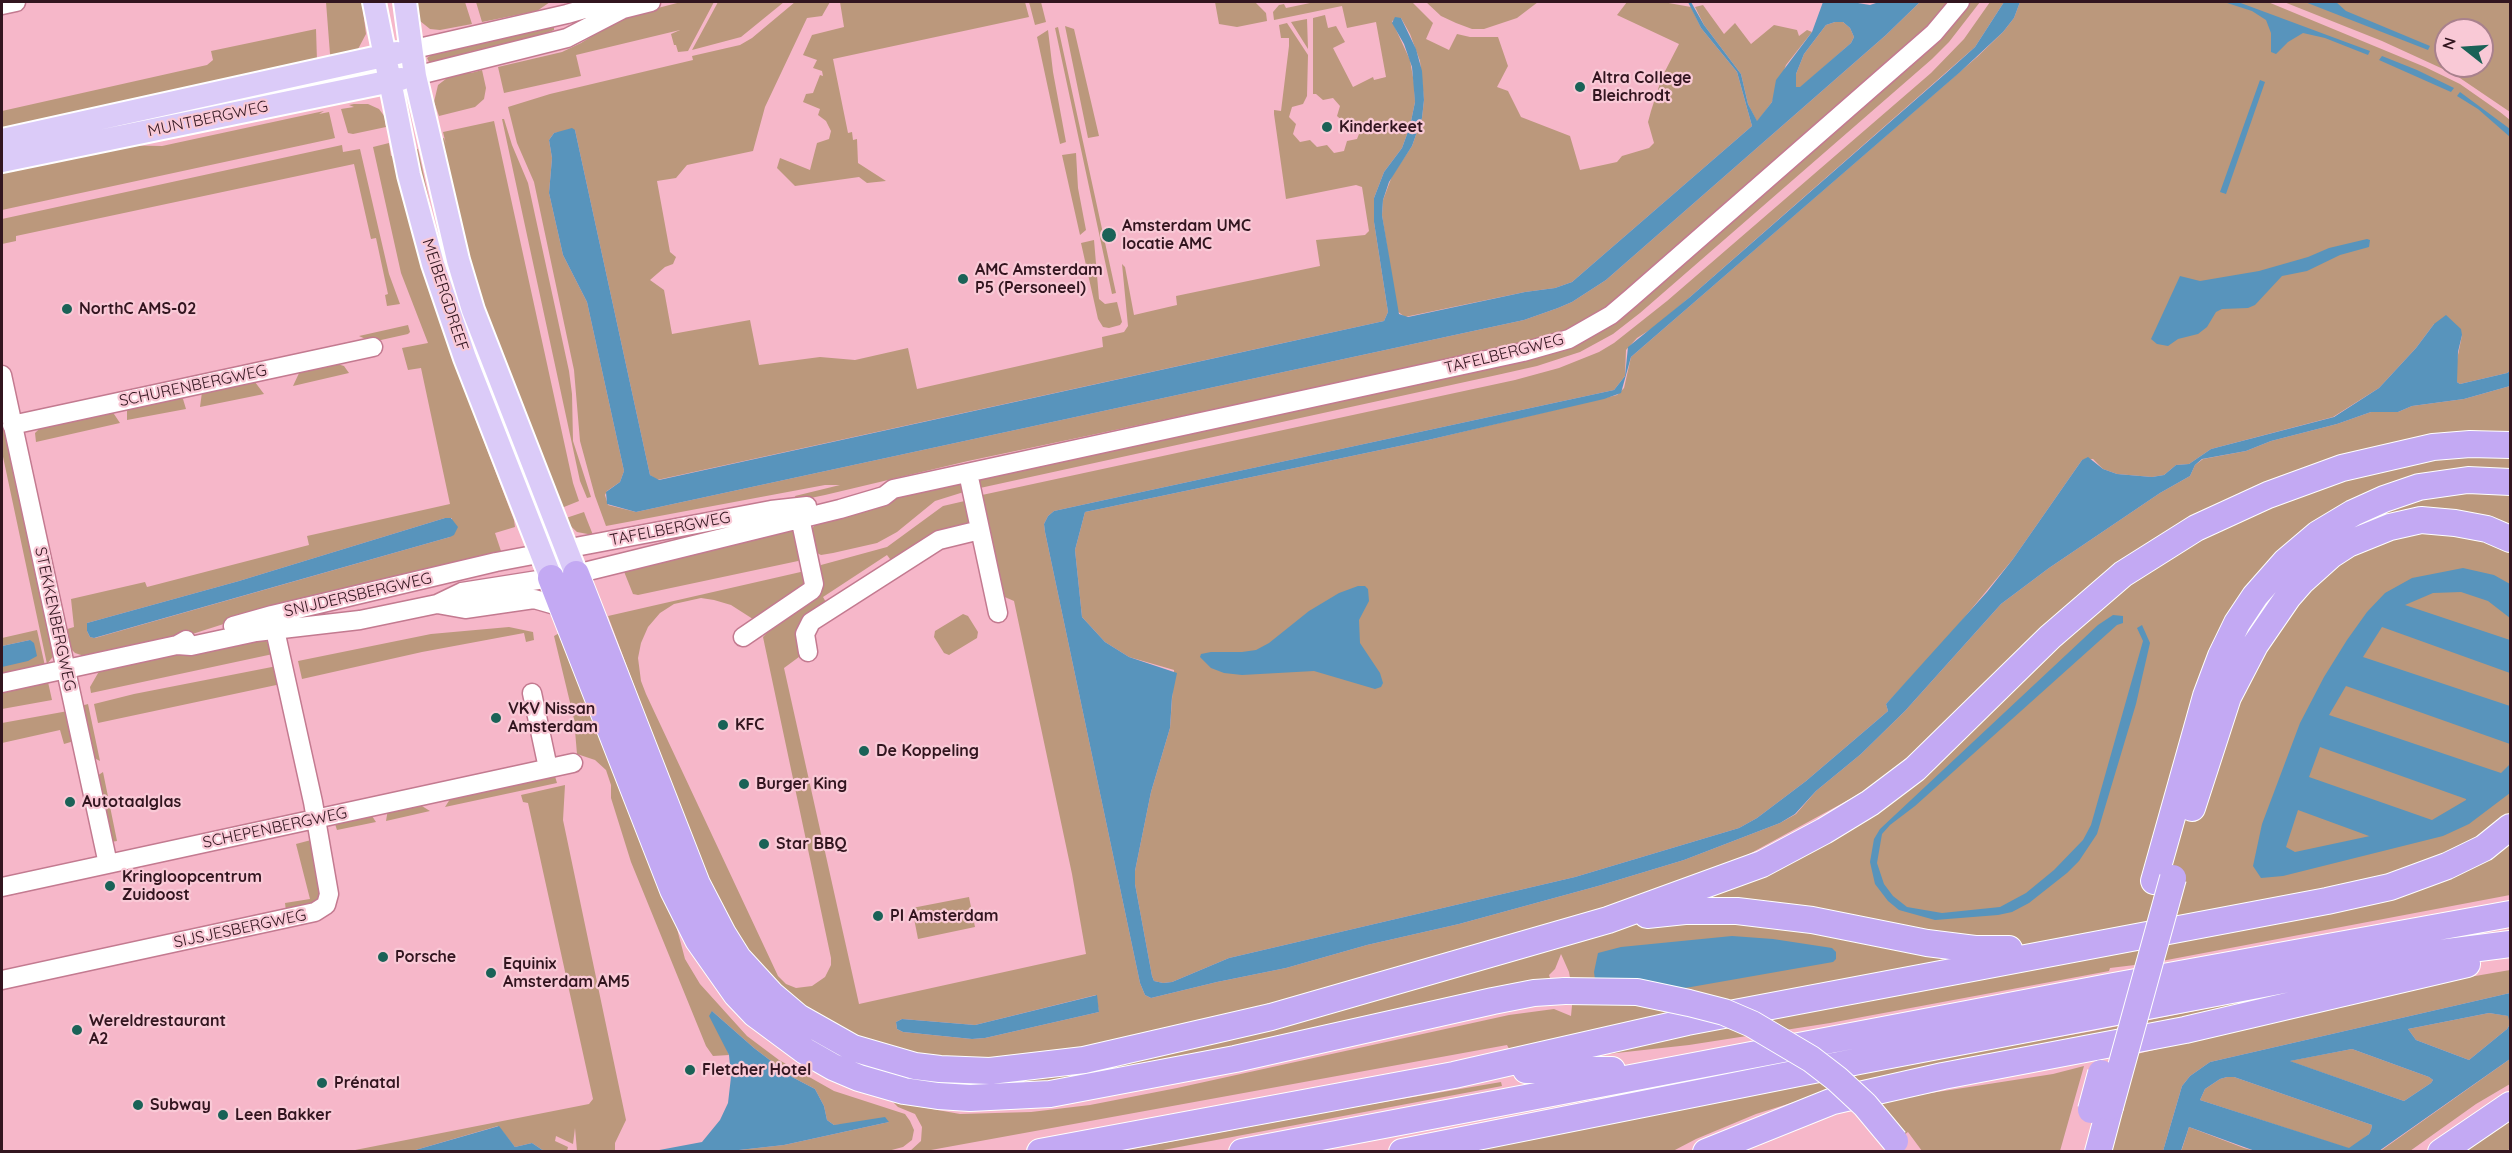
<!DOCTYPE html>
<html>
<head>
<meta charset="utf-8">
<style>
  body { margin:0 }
  #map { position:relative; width:2512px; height:1153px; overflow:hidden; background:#f6b7c9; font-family:Quicksand,sans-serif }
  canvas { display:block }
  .frame { position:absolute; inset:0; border:3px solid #32151f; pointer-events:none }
  .north { position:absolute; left:2434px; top:18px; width:60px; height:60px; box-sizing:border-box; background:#f9c9d6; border:2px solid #a9818d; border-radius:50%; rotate:287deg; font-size:16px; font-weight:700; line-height:24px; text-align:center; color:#32151f }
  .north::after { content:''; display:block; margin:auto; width:21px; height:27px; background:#1a6257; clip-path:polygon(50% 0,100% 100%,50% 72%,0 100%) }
</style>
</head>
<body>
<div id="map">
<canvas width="2512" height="1153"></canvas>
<div class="frame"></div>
<div class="north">N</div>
</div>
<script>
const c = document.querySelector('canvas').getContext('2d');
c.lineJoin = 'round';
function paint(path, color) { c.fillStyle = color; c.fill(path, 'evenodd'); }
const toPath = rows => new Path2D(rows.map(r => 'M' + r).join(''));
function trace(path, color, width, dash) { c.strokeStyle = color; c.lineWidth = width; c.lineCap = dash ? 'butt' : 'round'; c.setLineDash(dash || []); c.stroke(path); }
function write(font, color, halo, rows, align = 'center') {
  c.font = font + ' Quicksand,sans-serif'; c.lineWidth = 4.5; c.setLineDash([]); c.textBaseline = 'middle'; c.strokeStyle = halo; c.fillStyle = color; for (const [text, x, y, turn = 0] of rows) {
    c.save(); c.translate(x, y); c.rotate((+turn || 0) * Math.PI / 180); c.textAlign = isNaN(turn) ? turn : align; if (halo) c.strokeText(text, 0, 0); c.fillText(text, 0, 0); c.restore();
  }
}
paint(toPath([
  [326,2,362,2,366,34,357,51,331,56,330,54],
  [413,2,465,2,472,24,440,30,430,29,420,21],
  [476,2,550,2,537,11,482,22],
  [681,2,714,2,688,51,678,52,676,45,674,45,671,34,680,30,576,55,581,76,504,93,498,67,562,52,581,43,623,17],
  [718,2,784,2,741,37,692,50],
  [795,2,830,2,822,16,807,18,765,107,753,151,687,165,676,178,657,181,670,252,676,257,673,264,665,267,650,280,664,290,672,334,750,320,759,365,820,357,855,360,908,348,917,389,1103,347,1102,337,1124,332,1128,326,1122,264,1125,267,1134,315,1177,305,1176,296,1320,266,1316,240,1365,235,1369,231,1362,187,1356,185,1286,199,1274,114,1274,110,1281,111,1289,46,1289,38,1281,38,1279,25,1287,23,1308,55,1307,96,1303,104,1292,107,1289,117,1296,124,1293,134,1300,142,1310,140,1317,147,1327,145,1334,153,1344,151,1347,141,1357,139,1361,129,1354,122,1345,123,1337,116,1340,106,1333,98,1323,100,1316,94,1313,94,1313,18,1325,15,1328,28,1336,26,1345,42,1333,48,1353,87,1373,77,1374,80,1386,77,1376,22,1347,28,1342,6,1274,20,1273,12,1279,5,1284,4,1286,8,1315,2,1412,2,1433,23,1426,39,1449,50,1457,34,1470,37,1498,37,1508,66,1497,87,1508,91,1521,117,1570,136,1580,170,1617,162,1622,156,1649,148,1654,143,1648,122,1651,111,1662,77,1679,44,1617,15,1627,2,1663,2,1691,7,1701,28,1737,72,1752,126,1572,282,1555,288,1525,292,1405,317,1397,311,1382,215,1383,200,1392,176,1412,146,1422,118,1424,100,1420,61,1410,34,1401,18,1392,21,1410,60,1414,83,1415,102,1410,126,1402,148,1384,172,1374,198,1374,222,1388,312,1384,321,657,480,650,475,575,130,554,133,549,140,552,158,549,193,563,255,587,302,624,471,620,482,607,491,605,495,608,505,636,512,1524,320,1558,308,1572,302,1606,280,1886,35,1920,2,1952,2,1947,10,1617,300,1591,318,1559,334,1523,344,968,461,825,495,796,501,795,496,840,485,825,485,606,526,595,496,580,441,574,370,534,182,517,143,508,107,550,94,693,60,692,56,740,45,752,38],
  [840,2,1025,2,1029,17,833,59,848,133,852,132,853,140,857,139,858,163,886,181,867,183,859,177,795,186,777,168,780,158,810,170,817,143,829,139,831,131,826,121,818,115,820,109,803,102,806,94,813,93,820,75,823,76,822,71,813,68,817,60,803,55,812,35,844,27],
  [1029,2,1041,2,1046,22,1035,25],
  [1215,2,1255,2,1266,13,1267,21,1237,27,1219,24],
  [1426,2,1538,2,1517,18,1484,29,1472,29,1456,23,1441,16],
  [1969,2,1980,2,1949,42,1932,59,1640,313,1613,334,1580,352,1537,366,1497,375,980,488,977,481,984,478,1551,352,1813,150,1926,51,1949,29],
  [1990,2,2004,2,1975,47,1690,297,1656,326,1637,338,1626,350,1625,376,1614,390,1086,504,1054,511,1048,516,1044,524,1045,532,1140,983,1145,995,1151,998,1217,982,1286,968,1367,945,1459,924,1598,886,1684,860,1780,823,1796,814,1816,791,1861,754,1905,711,2001,604,2049,568,2160,493,2190,476,2195,465,2203,459,2246,451,2271,441,2337,424,2371,412,2398,412,2412,406,2464,399,2510,386,2510,433,2458,433,2377,447,2280,476,2173,528,2089,586,1923,744,1878,782,1852,798,1731,864,1654,894,1557,925,1183,1028,1056,1054,997,1061,967,1060,916,1055,872,1043,844,1032,790,1001,759,971,738,944,718,914,689,844,659,752,608,616,805,571,805,587,756,621,731,605,714,600,701,598,674,604,660,613,648,627,641,643,638,658,641,681,646,694,778,976,786,984,796,988,812,986,825,977,831,965,831,958,763,637,773,626,815,597,820,587,819,568,821,565,887,547,943,506,969,500,971,518,968,526,939,534,893,563,887,555,823,597,827,604,808,616,801,626,800,633,803,654,784,668,859,1004,1086,954,1072,874,1014,601,1000,595,980,502,982,495,1515,380,1559,368,1599,352,1614,343,1667,301,1931,73,1964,39],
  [1096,995,1099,1012,985,1038,972,1039,903,1032,897,1029,896,1022,902,1019,975,1025],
  [2020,2,2268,2,2425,67,2460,84,2500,112,2510,120,2510,371,2507,373,2460,384,2457,382,2457,360,2462,335,2434,324,2416,348,2379,388,2333,417,2211,449,2189,464,2176,465,2164,475,2152,477,2117,474,2103,469,2093,459,2082,460,2013,559,1939,648,1886,704,1888,711,1806,781,1757,818,1739,828,1575,877,1229,958,1172,982,1163,983,1154,981,1152,976,1135,884,1135,871,1151,792,1170,728,1174,670,1129,657,1105,642,1082,617,1075,550,1085,512,1428,440,1617,395,1624,388,1631,357,1977,57,2003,32,2014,18],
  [2284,2,2510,2,2510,112,2454,74,2382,41],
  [2446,30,2482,30,2482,66,2446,66],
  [1703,5,1724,34,1735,23,1751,44,1774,25,1797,30,1799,36,1807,30,1812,32,1786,65,1772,102,1757,122,1748,104,1741,74,1704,25,1695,7],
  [1307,19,1308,49,1291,22],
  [1835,22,1843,22,1850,28,1854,37,1851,43,1800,88,1796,87,1796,74,1804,54,1826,25],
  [1065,26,1074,29,1099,136,1088,138],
  [554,27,554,30,541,35,469,52,449,62,429,62,427,58,434,53],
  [1058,27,1116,293,1112,294,1055,28],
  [316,29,317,61,2,133,2,111,207,65,213,60,211,51],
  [1048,30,1053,72,1066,142,1060,144,1037,37],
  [470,70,471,73,482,70,486,88,484,99,475,107,439,116,434,102,438,85,451,75],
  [354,104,368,104,379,109,388,121,385,122,386,127,353,134,348,133,341,109,354,107,349,105],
  [324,111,319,114,329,112,335,138,331,139,2,210,2,167,110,145,162,146],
  [502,119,504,119,512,145,528,183,569,371,572,394,573,441,591,497,587,498,580,481],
  [494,121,573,483,579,501,559,509,488,328,453,193,442,139,444,138,446,144,443,132],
  [389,143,391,156,397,154,442,311,454,363,514,520,515,527,495,533,501,551,488,559,258,613,183,637,87,657,75,653,71,649,64,630,74,627,71,599,145,582,147,587,309,545,307,536,450,504,421,368,408,370,402,348,428,343,401,273,373,147],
  [445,518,452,518,450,537,95,638,90,637,87,631,87,623,239,581],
  [342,145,343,152,360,149,389,274,400,304,387,306,385,295,388,294,376,238,371,239,354,164,16,236,16,241,2,244,2,219],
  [418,149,432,213,450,278,458,300,475,334,546,515,541,517,478,354,456,310,410,151],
  [1076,153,1078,188,1086,230,1080,235,1062,155],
  [1094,240,1099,299,1105,304,1117,302,1122,322,1120,325,1109,328,1103,327,1098,319,1081,243],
  [408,325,410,332,408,334,372,342,359,336],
  [334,363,344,366,349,373,293,386,300,371],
  [255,382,264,394,200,407,202,392],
  [177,397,183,399,186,409,127,420,127,409],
  [2,410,55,654,47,664,2,452],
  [112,411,120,423,36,442,35,433,41,427],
  [2510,449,2510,895,2151,963,2110,968,2109,971,1830,1023,1689,1045,1517,1064,1507,1045,920,1152,910,1151,921,1141,922,1127,915,1114,898,1107,893,1102,960,1114,1031,1112,1090,1105,1177,1088,1509,1015,1554,1009,1571,1016,1573,995,1569,972,1561,954,1555,969,1549,975,1551,981,1109,1076,988,1089,894,1080,826,1054,746,992,699,918,766,1000,966,1080,1612,927,1639,923,1812,845,2161,554,2379,460],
  [957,484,961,484,967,491,935,501,897,532,877,543,833,553,821,555,815,552,811,532,816,521,883,500],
  [584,512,587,520,593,535,577,532,563,519],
  [790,527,794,530,801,559,798,561,638,595,633,594,623,569],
  [963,614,968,616,978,632,977,638,949,655,944,653,934,637,935,631],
  [509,627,533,632,534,640,526,642,524,633,422,652,302,679,298,661,431,634],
  [37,630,45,666,2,677,2,667,30,640,2,646,2,638],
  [563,631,671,906,685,959,700,984,747,1036,779,1060,834,1091,905,1114,910,1121,914,1130,912,1140,903,1147,884,1152,730,1151,784,1145,889,1122,834,1125,827,1120,824,1106,815,1089,792,1077,754,1048,712,1011,729,1055,713,1056,706,1046,631,862,611,798,611,785,606,770,595,760,577,754,574,719,554,636],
  [263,634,273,654,91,693,90,687,101,668],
  [277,666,281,684,98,723,94,704,134,694],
  [48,682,52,700,2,709,2,692],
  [88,704,100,761,92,757,81,706],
  [68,711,74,741,64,744,60,730,2,743,2,723],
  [103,772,117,841,111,842,97,776],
  [554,773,557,783,445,807,452,796],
  [565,785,563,820,626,1120,615,1143,615,1151,577,1151,575,1128,573,1144,556,1136,555,1141,568,1147,567,1151,544,1151,532,1143,515,1147,498,1126,412,1151,345,1152,589,1104,593,1099,528,803,523,802,521,795],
  [417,803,430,811,386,821,388,809],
  [370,813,376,822,337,830,334,821],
  [311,840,320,897,314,905,286,911,285,903,310,899,296,844],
  [969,897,975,927,918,939,912,908],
  [2428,965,1810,1097,1756,1114,1696,1139,1673,1151,1456,1152,1831,1077,2093,1031],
  [2510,970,2510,993,2210,1062,2190,1076,2182,1086,2163,1151,2109,1152,2137,1054,2429,984],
  [2489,1013,2509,1016,2510,1024,2507,1029,2469,1060,2416,1040,2408,1029],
  [2352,1049,2429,1077,2433,1080,2431,1083,2404,1101,2289,1061],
  [2510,1059,2510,1084,2476,1104,2410,1151,2379,1152],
  [2084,1066,2060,1151,1922,1151,1908,1132,1888,1146,1847,1106,2053,1074],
  [2227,1077,2234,1077,2372,1125,2371,1130,2369,1134,2350,1149,2200,1100,2205,1089,2220,1079],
  [1501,1082,1502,1086,1158,1151,1121,1151,1349,1108],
  [2510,1118,2510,1149,2506,1151,2458,1152],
  [2189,1127,2244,1148,2255,1151,2181,1152]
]), '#bb987c');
paint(toPath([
  [1688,2,1691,2,1704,25,1741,74,1748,104,1757,121,1772,102,1776,80,1812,32,1823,2,1852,2,1870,5,1879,2,1920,2,1886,35,1606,280,1572,302,1558,308,1524,320,636,512,607,504,606,492,620,482,624,471,587,302,563,255,549,193,552,158,549,140,554,133,572,128,575,130,650,475,659,480,1384,321,1388,312,1374,222,1374,198,1384,172,1402,148,1410,126,1415,102,1412,67,1404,44,1392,23,1395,17,1401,18,1416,49,1422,71,1424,100,1422,118,1412,146,1389,182,1383,200,1382,215,1399,314,1408,317,1525,292,1555,288,1572,282,1752,126,1737,72,1701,28],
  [1835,22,1843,22,1850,28,1854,37,1851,43,1800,87,1796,87,1796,74,1804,54,1826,25],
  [2004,2,2020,2,2014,18,2003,32,1959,73,1631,357,1621,393,1604,399,1428,440,1085,512,1075,550,1082,617,1105,642,1129,657,1177,673,1172,697,1170,728,1151,792,1135,871,1135,884,1152,976,1154,981,1163,983,1172,982,1229,958,1575,877,1739,828,1757,818,1806,781,1888,711,1886,704,1987,592,2013,559,2082,460,2088,457,2103,469,2117,474,2152,477,2164,475,2176,465,2189,464,2211,449,2334,417,2379,388,2416,348,2434,324,2446,315,2461,329,2462,335,2458,352,2457,382,2460,384,2507,373,2510,371,2510,386,2464,399,2412,406,2398,412,2371,412,2337,424,2271,441,2246,451,2202,459,2195,465,2190,476,2160,493,2049,568,2001,604,1905,711,1861,754,1816,791,1795,814,1780,823,1684,860,1598,886,1459,924,1367,945,1286,968,1217,982,1151,998,1145,995,1140,983,1045,532,1044,524,1048,516,1054,511,1086,504,1614,390,1625,376,1628,347,1690,297,1945,74,1975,47],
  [2224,2,2238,2,2370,51,2368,55,2325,38,2303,33,2288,42,2276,54,2271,52,2271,33,2266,20,2252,11],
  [2305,2,2336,2,2346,11,2430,46,2428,50],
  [2382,56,2417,70,2454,88,2451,92,2379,60],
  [2260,80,2265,82,2226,194,2220,192],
  [2460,92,2510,129,2510,137,2478,109,2457,96],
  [2367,239,2370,240,2369,247,2340,255,2307,271,2282,276,2255,305,2248,308,2222,309,2216,312,2207,327,2198,334,2178,339,2168,346,2157,344,2151,339,2180,276,2200,281,2259,271,2308,257,2329,248],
  [445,518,451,518,458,527,454,535,450,537,94,638,90,637,87,631,87,623,239,581],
  [2463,568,2494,575,2510,584,2510,618,2488,601,2461,592,2433,593,2405,605,2510,640,2510,673,2382,627,2363,657,2510,706,2510,744,2346,686,2329,715,2501,773,2510,764,2510,793,2469,824,2443,836,2283,876,2261,878,2253,866,2262,824,2300,723,2324,677,2347,640,2367,612,2385,593,2412,578],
  [2320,747,2466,799,2466,800,2432,820,2309,777],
  [2298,810,2369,836,2370,836,2295,852,2286,847],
  [1358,586,1365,586,1368,589,1369,601,1359,620,1360,643,1380,673,1383,683,1381,687,1375,689,1314,671,1242,675,1224,673,1211,668,1200,657,1201,654,1211,652,1242,652,1256,650,1269,643,1309,611,1339,593],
  [2113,615,2123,616,2123,623,2117,625,1915,806,1890,825,1882,834,1877,863,1884,884,1893,896,1907,907,1942,913,2000,907,2026,893,2054,870,2083,840,2091,825,2143,641,2137,628,2142,625,2150,643,2136,704,2097,834,2079,861,2067,873,2029,903,2012,912,1998,915,1935,920,1899,910,1888,901,1875,884,1870,862,1874,839,1880,829,2098,625],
  [30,640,34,643,37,656,28,661,2,667,2,646],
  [1732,936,1773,939,1832,948,1836,952,1836,959,1833,962,1691,987,1605,999,1597,995,1594,972,1598,953,1621,947],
  [2510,993,2510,1059,2379,1151,2255,1151,2189,1127,2181,1151,2163,1151,2182,1086,2190,1076,2210,1062],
  [2489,1013,2508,1016,2510,1024,2507,1029,2469,1060,2416,1040,2408,1029],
  [2352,1049,2429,1077,2433,1080,2431,1083,2404,1101,2290,1061],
  [2227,1077,2234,1077,2372,1125,2371,1130,2369,1134,2349,1148,2200,1100,2205,1089,2220,1079],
  [1097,995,1099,1012,985,1038,972,1039,903,1032,897,1029,896,1022,902,1019,975,1025],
  [712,1011,754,1048,792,1077,815,1089,824,1106,827,1120,834,1125,885,1117,889,1122,784,1145,730,1151,654,1151,702,1142,720,1120,728,1103,731,1077,729,1055,709,1016],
  [499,1126,515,1147,532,1143,544,1151,412,1151]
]), '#5894bc');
const minor = toPath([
  [2,5,16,2],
  [410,50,567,14,608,2],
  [415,76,567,38,623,9,651,2],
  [2,375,108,864],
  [12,425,373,347],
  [968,473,998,613],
  [437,604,465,609,534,599,562,607],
  [233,626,272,615,496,562,771,510,807,506],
  [743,637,812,590,814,584,798,508],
  [177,645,191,646,256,632,360,620,437,604,462,592,576,574,840,509,884,496,893,489,1523,352,1569,339,1611,315,1631,298,1934,33,1960,2],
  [808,652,805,634,811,622,939,540,980,530],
  [2,683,177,645,186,640],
  [532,693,548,768],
  [2,887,573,763],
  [2,980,315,912,326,905,329,894,313,802,273,621]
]);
const major = toPath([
  [374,2,409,175,433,264,465,358,551,578],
  [405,2,415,76,458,260,473,310,576,574],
  [2,140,397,53],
  [2,161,401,79]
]);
const highway = toPath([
  [576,574,697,884,723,934,738,958,772,995,798,1017,853,1048,915,1066,940,1069,990,1071,1084,1060,1271,1017,1608,920,1762,864,1824,831,1870,803,1915,769,2050,637,2123,574,2196,528,2268,495,2342,468,2433,447,2470,444,2510,445],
  [551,578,673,890,698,940,736,994,755,1014,805,1051,833,1067,859,1078,904,1091,938,1096,970,1098,1050,1094,1235,1059,1493,1001,1534,993,1565,991],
  [2192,808,2228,697,2255,645,2288,597,2302,581,2331,555,2348,544,2390,527,2421,520,2455,523,2487,529,2510,539],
  [2154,881,2206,696,2221,656,2237,623,2255,596,2285,562,2318,534,2353,513,2384,499,2419,487,2468,480,2510,482],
  [1647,915,1685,911,1737,911,1812,920,1927,943,1975,949,2009,949],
  [1526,1070,1612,1070],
  [1040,1152,1454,1075,1687,1022,2327,901,2390,887,2447,866,2484,848,2510,827],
  [1242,1152,2114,986,2510,914],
  [1402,1152,1859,1061,2394,959,2510,944],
  [1706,1152,1833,1101,1943,1076,2185,1030,2467,964],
  [2098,1152,2110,1107],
  [2441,1152,2510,1105]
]);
trace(minor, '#c37a90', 21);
trace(major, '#fff', 26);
trace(highway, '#fff', 28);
trace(minor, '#fff', 18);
trace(major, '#dbcbf8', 22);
trace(highway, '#c3a9f3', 26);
const highwayBridge = toPath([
  [1565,991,1637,992,1689,1003,1724,1012,1752,1024,1811,1059,1837,1079,1865,1105,1895,1141],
  [2110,1107,2173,878],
  [2091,1110,2101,1073]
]);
trace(highwayBridge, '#fff', 28, []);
trace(highwayBridge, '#c3a9f3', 26);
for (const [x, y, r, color] of [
  [1580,87,6,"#1a6257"],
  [1327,127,6,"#1a6257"],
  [1109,235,8,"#1a6257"],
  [963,279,6,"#1a6257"],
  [67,309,6,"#1a6257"],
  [496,718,6,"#1a6257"],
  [723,725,6,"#1a6257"],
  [864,751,6,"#1a6257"],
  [744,784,6,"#1a6257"],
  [70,802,6,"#1a6257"],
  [764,844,6,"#1a6257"],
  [110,886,6,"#1a6257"],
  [878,916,6,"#1a6257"],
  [383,957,6,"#1a6257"],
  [491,973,6,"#1a6257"],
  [77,1030,6,"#1a6257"],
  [690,1070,6,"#1a6257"],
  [322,1083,6,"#1a6257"],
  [138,1105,6,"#1a6257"],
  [223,1115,6,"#1a6257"]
]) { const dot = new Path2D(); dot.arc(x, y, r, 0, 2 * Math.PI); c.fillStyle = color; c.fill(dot); trace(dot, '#f9c9d6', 2); }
write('bold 16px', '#32151f', '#f9c9d6', [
  ["Altra College",1592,78],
  ["Bleichrodt",1592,96],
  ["Kinderkeet",1339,127],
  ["Amsterdam UMC",1122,226],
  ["locatie AMC",1122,244],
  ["AMC Amsterdam",975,270],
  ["P5 (Personeel)",975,288],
  ["NorthC AMS-02",79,309],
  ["VKV Nissan",508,709],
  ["Amsterdam",508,727],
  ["KFC",735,725],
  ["De Koppeling",876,751],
  ["Burger King",756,784],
  ["Autotaalglas",82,802],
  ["Star BBQ",776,844],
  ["Kringloopcentrum",122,877],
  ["Zuidoost",122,895],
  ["PI Amsterdam",890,916],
  ["Porsche",395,957],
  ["Equinix",503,964],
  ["Amsterdam AM5",503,982],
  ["Wereldrestaurant",89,1021],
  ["A2",89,1039],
  ["Fletcher Hotel",702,1070],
  ["Prénatal",334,1083],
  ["Subway",150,1105],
  ["Leen Bakker",235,1115]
], 'left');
write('16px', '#32151f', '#f9c9d6', [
  ["MUNTBERGWEG",208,119,-12],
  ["MEIBERGDREEF",445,295,72],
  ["TAFELBERGWEG",1504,354,-14],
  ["SCHURENBERGWEG",193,386,-12],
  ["TAFELBERGWEG",670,529,-11],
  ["SNIJDERSBERGWEG",358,595,-13],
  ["STEKKENBERGWEG",55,619,78],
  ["SCHEPENBERGWEG",275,828,-12],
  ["SIJSJESBERGWEG",240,929,-12]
]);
</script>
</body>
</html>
